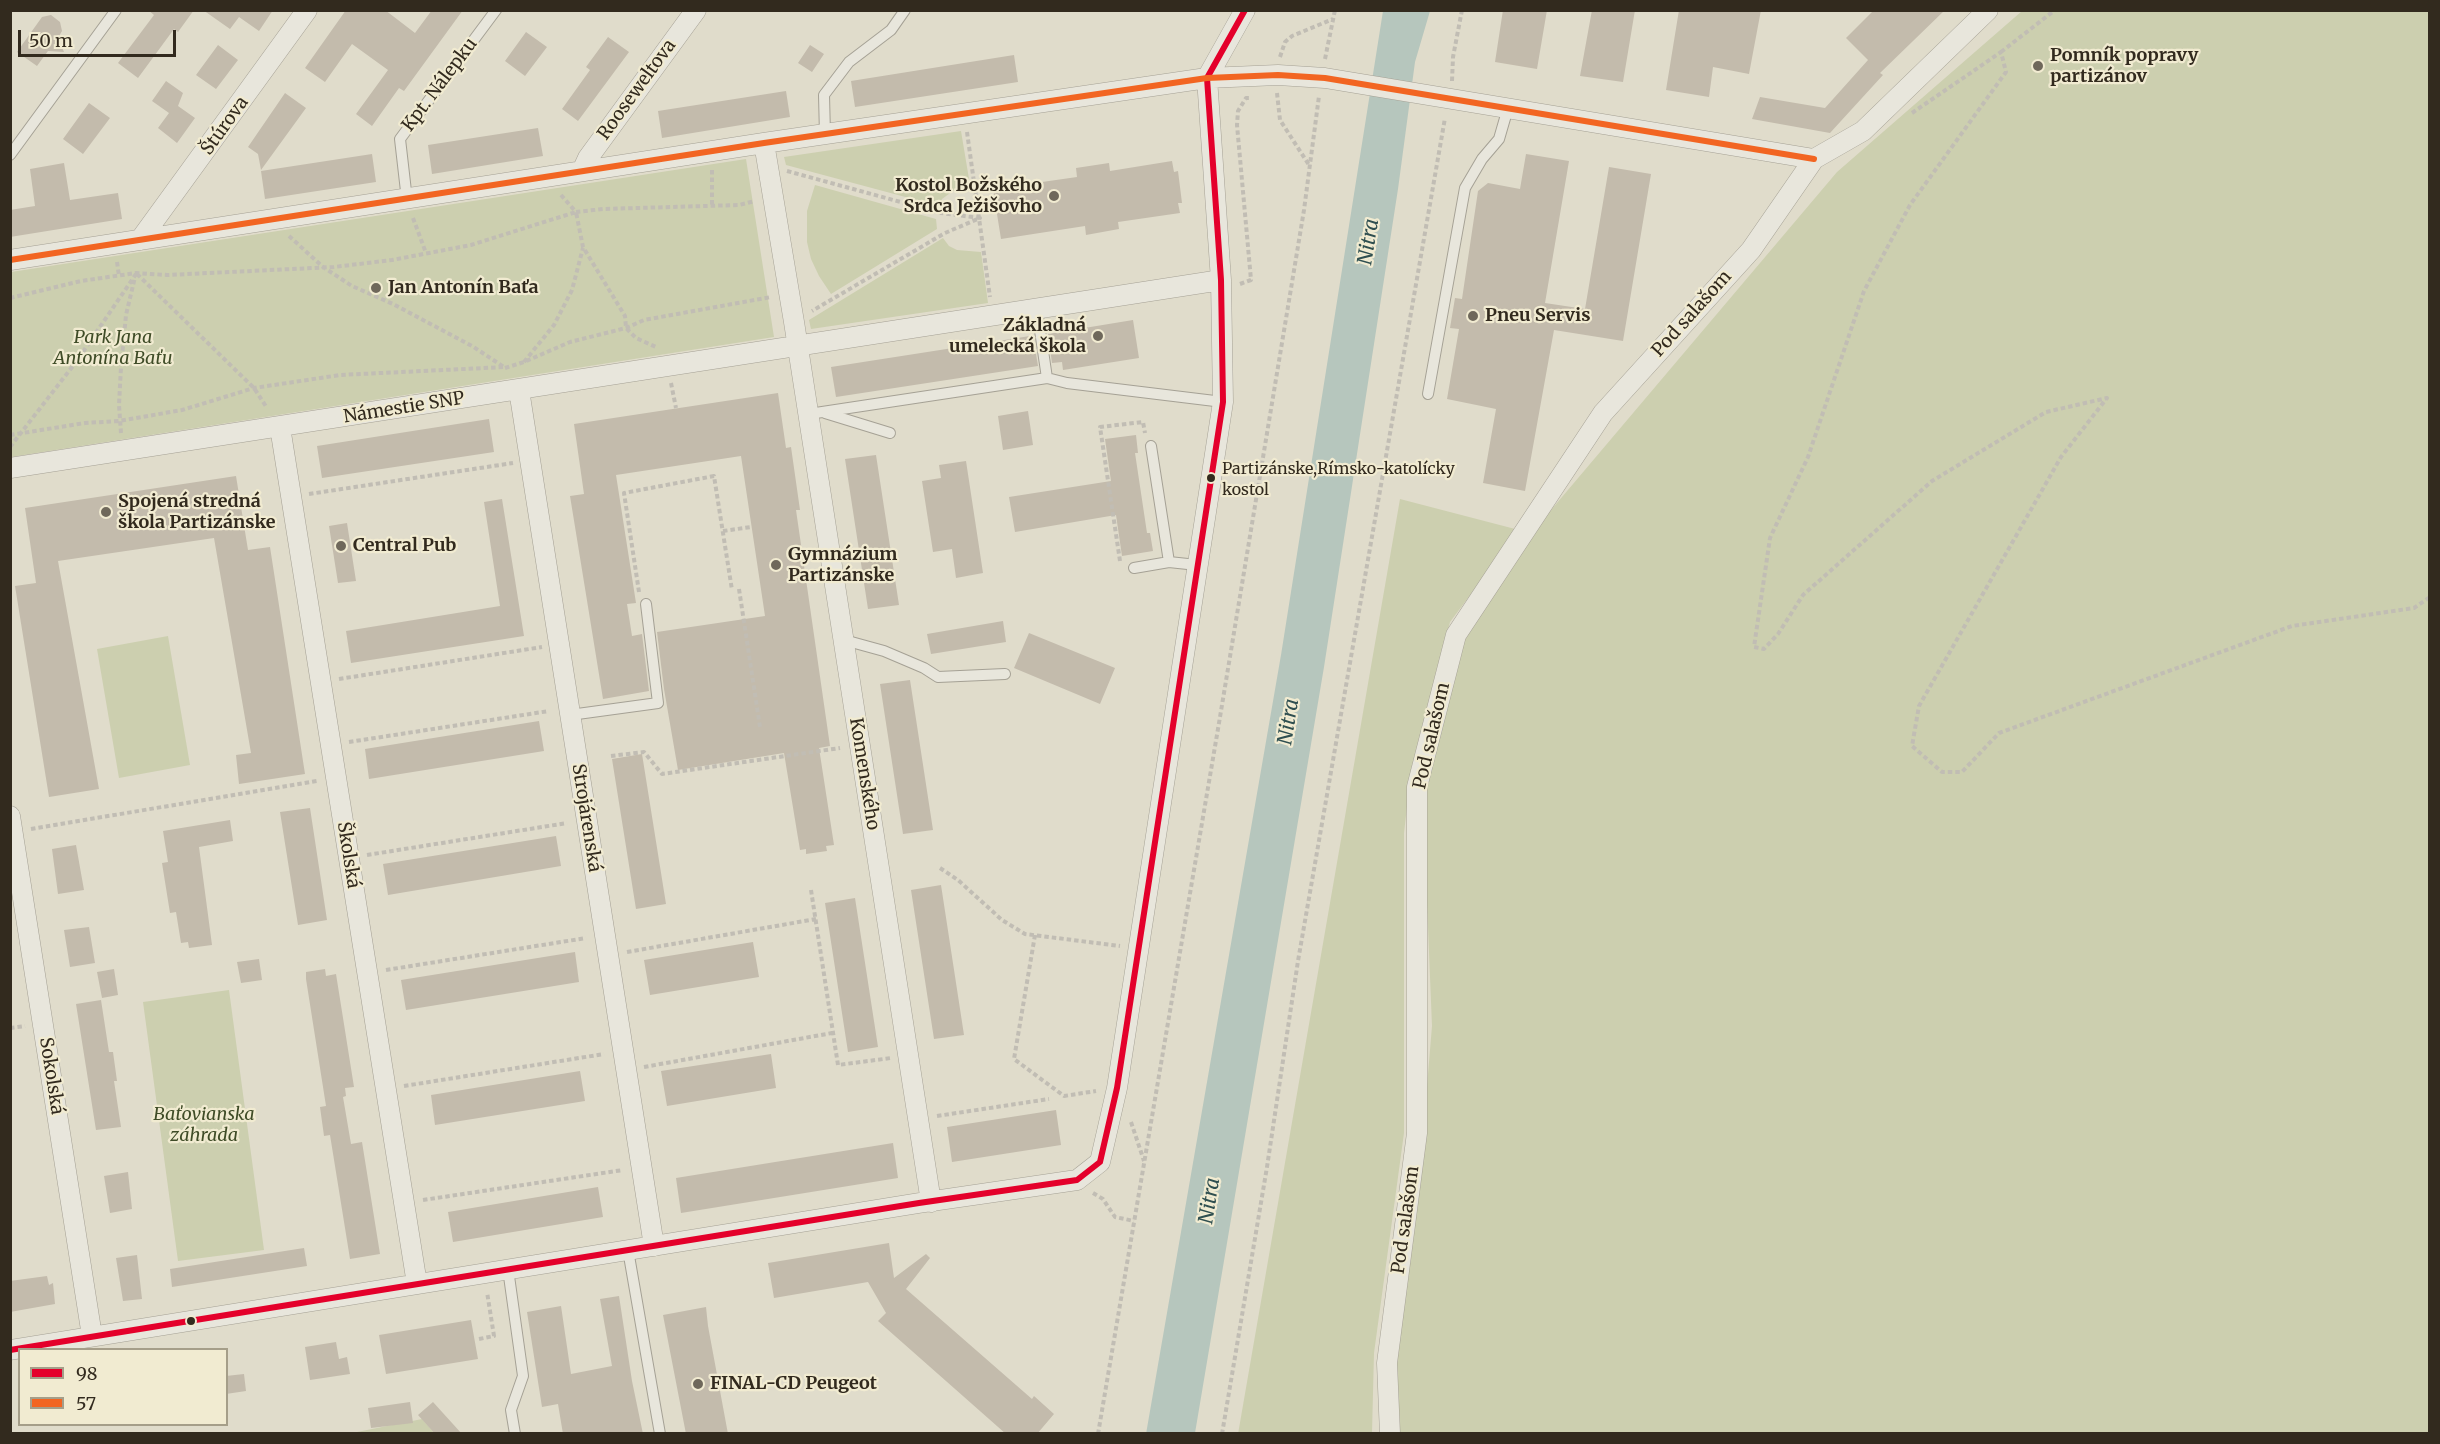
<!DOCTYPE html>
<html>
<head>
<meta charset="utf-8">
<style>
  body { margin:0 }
  #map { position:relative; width:2440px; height:1444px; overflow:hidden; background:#e0dccb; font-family:Merriweather,serif }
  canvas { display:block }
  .frame { position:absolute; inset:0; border:12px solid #322a1e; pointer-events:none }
  .legend { position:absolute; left:18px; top:1348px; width:210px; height:78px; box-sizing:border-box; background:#f1ebd1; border:2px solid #a59e89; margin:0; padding:8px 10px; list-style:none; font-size:18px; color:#322a1e }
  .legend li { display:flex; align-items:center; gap:12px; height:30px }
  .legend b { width:30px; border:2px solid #a59e89 }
  .scale { position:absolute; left:18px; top:30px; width:158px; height:27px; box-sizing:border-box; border:3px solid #322a1e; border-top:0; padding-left:8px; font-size:18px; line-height:21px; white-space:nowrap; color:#322a1e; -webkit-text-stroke:4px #f1ebd1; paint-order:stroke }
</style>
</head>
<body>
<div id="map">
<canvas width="2440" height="1444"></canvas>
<div class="frame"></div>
<ul class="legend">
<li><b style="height:8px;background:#e4002b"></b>98</li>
<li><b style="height:8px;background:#f26522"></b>57</li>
</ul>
<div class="scale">50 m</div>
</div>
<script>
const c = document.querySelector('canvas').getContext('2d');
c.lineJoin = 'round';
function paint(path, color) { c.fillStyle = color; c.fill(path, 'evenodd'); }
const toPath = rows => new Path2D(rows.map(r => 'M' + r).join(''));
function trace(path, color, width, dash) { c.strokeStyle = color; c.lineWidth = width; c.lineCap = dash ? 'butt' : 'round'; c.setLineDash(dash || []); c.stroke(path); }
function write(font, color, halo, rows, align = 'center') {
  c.font = font + ' Merriweather,serif'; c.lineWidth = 4.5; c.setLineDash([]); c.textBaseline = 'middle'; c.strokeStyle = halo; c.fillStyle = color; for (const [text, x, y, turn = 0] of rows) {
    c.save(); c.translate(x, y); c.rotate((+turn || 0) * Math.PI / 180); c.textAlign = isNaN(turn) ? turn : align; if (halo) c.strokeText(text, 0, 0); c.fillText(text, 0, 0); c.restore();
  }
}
paint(toPath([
  [2022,11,2429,11,2429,1433,1396,1434,1394,1371,1423,1134,1432,1026,1423,804,1462,638,1529,536,1837,172],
  [961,131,970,185,953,191,942,199,939,206,786,165,784,157],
  [746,159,774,337,11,457,11,272],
  [815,185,936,219,937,229,831,294,819,276,811,259,807,242,807,211],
  [943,238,949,246,957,250,981,252,988,303,811,329,809,320],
  [1400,499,1519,530,1450,622,1410,780,1404,833,1404,1133,1374,1353,1372,1433,1238,1434],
  [168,636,190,765,119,778,97,649],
  [229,990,264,1250,178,1261,143,1002],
  [422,1419,435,1434,347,1434]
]), '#cccfaf');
paint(toPath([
  [1383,11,1430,11,1415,62,1398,189,1324,667,1195,1433,1146,1434,1281,655]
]), '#b6c6bd');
paint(toPath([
  [148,10,194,10,178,32,174,29,138,78,118,63,154,15],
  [203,10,273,10,259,31,239,17,230,29],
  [346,10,385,10,415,33,432,10,463,10,404,91,399,88,372,126,356,114,388,70,352,44,325,82,305,68],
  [1503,10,1547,10,1537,69,1495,62],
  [1592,10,1635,10,1623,82,1580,76],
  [1679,10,1761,10,1749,74,1713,67,1709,97,1666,90],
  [1874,10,1945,10,1880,73,1883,75,1830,133,1752,119,1760,97,1825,108,1868,60,1846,38],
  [51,15,60,22,62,31,58,38,64,52,48,51,37,66,17,52,42,17],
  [526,32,547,47,525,76,505,61],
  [608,37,629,52,578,121,562,109,590,70,586,67],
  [218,45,238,60,216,89,196,75],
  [810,45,824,54,812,72,798,63],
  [1014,55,1018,82,855,107,851,81],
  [166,81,183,93,178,106,195,118,177,143,158,128,169,113,152,101],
  [786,91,790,117,662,138,658,111],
  [285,93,306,108,261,170,258,154,248,147],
  [89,103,110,118,83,154,63,139],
  [538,128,543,156,432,174,428,145],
  [372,154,376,182,265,199,261,171],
  [1526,154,1569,161,1545,303,1585,309,1609,167,1651,174,1623,341,1554,330,1525,491,1483,483,1496,409,1447,399,1459,329,1450,328,1455,298,1462,299,1478,191,1488,183,1520,189],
  [1172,161,1174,172,1178,171,1182,203,1178,203,1180,213,1118,222,1119,229,1086,235,1085,226,1001,239,993,189,1077,177,1076,168,1109,163,1110,171],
  [64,163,70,200,118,193,122,219,10,237,10,210,35,206,30,169],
  [1133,320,1139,358,1063,370,1062,362,1052,363,1048,334],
  [1030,336,1033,336,1038,366,836,397,831,367],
  [778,393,786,448,791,447,800,510,796,510,830,746,819,748,834,845,826,846,827,851,806,854,806,849,800,850,784,753,678,770,664,689,657,632,765,616,741,456,616,475,636,603,627,604,632,636,642,634,649,691,603,699,570,496,584,494,574,424],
  [1028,411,1033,445,1003,450,998,416],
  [489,419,494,452,322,478,317,446],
  [1136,435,1138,453,1135,453,1147,533,1150,533,1153,551,1122,556,1116,515,1015,532,1009,497,1111,481,1105,439],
  [876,455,899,605,868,609,845,459],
  [966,461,983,573,956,578,952,549,933,552,922,481,941,478,939,465],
  [236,476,248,550,270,547,305,774,239,784,236,755,251,753,214,538,58,561,99,789,49,797,15,586,36,583,25,508],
  [502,499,524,636,351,663,346,631,500,606,484,502],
  [347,523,356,581,338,583,329,526],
  [1003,621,1006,642,931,654,927,634],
  [1029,633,1115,668,1100,704,1014,668],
  [910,680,933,830,903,834,880,684],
  [539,721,544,751,369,779,365,749],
  [642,754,666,904,636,909,612,759],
  [310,808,327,920,298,925,280,812],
  [230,820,233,841,199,847,212,945,189,948,188,942,181,943,176,912,170,913,162,863,168,862,163,831],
  [556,836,561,866,388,895,383,864],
  [76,845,84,890,58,894,52,849],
  [941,885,964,1035,934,1039,911,890],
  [855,898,878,1047,848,1052,825,903],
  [89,927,95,963,70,967,64,930],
  [753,942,759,977,650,995,644,960],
  [575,952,579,982,406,1010,401,980],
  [259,959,262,980,241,983,237,962],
  [114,969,118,995,102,998,97,972],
  [325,969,326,976,336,974,354,1087,345,1088,346,1096,343,1097,351,1144,362,1142,380,1254,350,1259,330,1135,324,1136,320,1107,326,1106,306,979,306,972],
  [101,1000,109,1052,113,1052,117,1081,114,1081,121,1127,96,1130,76,1004],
  [771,1054,776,1088,667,1106,661,1071],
  [580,1071,585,1101,435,1125,431,1095],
  [1056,1110,1061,1145,952,1162,947,1127],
  [893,1143,898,1178,681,1213,676,1178],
  [128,1172,132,1209,110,1213,104,1176],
  [598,1187,603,1217,453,1242,448,1212],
  [889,1243,894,1278,926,1254,930,1258,906,1289,1032,1399,1034,1396,1054,1414,1037,1434,1006,1434,878,1321,886,1313,868,1282,774,1298,768,1263],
  [304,1248,307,1266,172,1287,170,1269],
  [137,1255,142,1299,123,1301,116,1258],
  [47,1276,49,1285,53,1283,55,1304,10,1312,10,1281],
  [619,1296,632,1381,643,1434,563,1434,558,1404,542,1407,527,1312,561,1306,571,1374,612,1366,600,1299],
  [706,1307,708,1326,728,1434,686,1434,663,1315],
  [471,1320,478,1359,386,1374,379,1335],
  [336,1342,339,1359,347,1357,350,1374,310,1380,305,1347],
  [244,1374,246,1391,226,1394,226,1376],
  [410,1402,413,1423,371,1428,368,1408],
  [433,1402,462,1434,435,1434,418,1415]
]), '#c3bbac');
const service = toPath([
  [825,135,824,95,849,62,891,30,905,10],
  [10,155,116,10],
  [407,200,400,139,496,10],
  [1037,310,1047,378],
  [1428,394,1465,188,1482,159,1499,139,1508,108],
  [825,413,890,433],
  [809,414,1047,378,1067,383,1223,402],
  [1151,446,1169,562],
  [1134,568,1169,562,1197,565],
  [844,640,884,651,924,668,938,677,1005,674],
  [570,715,658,703,646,604],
  [628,1250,660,1434],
  [508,1269,523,1376,511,1410,515,1434]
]);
const minor = toPath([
  [764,143,794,322,931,1202],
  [582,171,588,158,696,10],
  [140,240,307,10],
  [10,260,764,143,1207,78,1278,75,1325,78,1814,159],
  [519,390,654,1246],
  [280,427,417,1284],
  [10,468,1221,280],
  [10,816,92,1336],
  [10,1350,919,1203,1077,1180,1100,1162,1117,1088,1223,402,1221,280,1207,78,1245,10],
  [1390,1434,1387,1363,1417,1133,1417,787,1456,635,1603,413,1751,250,1814,159,1863,131,1988,10]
]);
trace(service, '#a5a195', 12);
trace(minor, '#a5a195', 21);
trace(toPath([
  [2001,52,2055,10],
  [1280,57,1285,42,1292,36,1333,19],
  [1325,59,1335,10],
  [1452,81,1453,57,1462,10],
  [1277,93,1280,120,1309,165],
  [1912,113,2001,52,2006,72,1910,205,1864,291,1808,457,1770,538,1754,647,1764,649,1778,634,1803,595,1932,481,2046,412,2107,398,2061,457,1919,706,1912,746,1942,772,1962,772,1999,733,2292,626,2414,608,2430,597],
  [967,132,990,297],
  [712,170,712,205],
  [787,171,941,213,980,218,945,233,812,311],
  [561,195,576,212,603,209,739,205,755,201],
  [413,218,426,253],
  [289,236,323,267,352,286,393,304,472,346,504,367],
  [117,262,119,276],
  [137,274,254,388,267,408],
  [1240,284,1251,280,1237,125,1238,111,1246,98,1249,98],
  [10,298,81,281,136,273,167,275,334,267,392,260,471,245,576,212,583,247,625,316,626,328,636,338,656,347],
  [524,362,554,325,572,290,583,248],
  [505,368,524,362,570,342,626,328,644,320,771,297],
  [671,383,676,408],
  [121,433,119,405,121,367,126,315,135,277],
  [10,435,85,423,119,421,182,410,254,388,340,375,505,367],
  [10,447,76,362,136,274],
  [309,494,513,463],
  [723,531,751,527],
  [1120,561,1100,427,1143,422,1145,433],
  [739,589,760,727],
  [639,592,624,493,714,476,732,590],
  [339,679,542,647],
  [349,742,549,711],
  [611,756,644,752,662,774,840,748],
  [31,829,317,781],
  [367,855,567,823],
  [940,868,958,880,1002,920,1025,934,1120,946],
  [811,890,838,1065,891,1058],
  [1035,935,1014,1059,1064,1096,1096,1091],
  [627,952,816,919],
  [386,970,586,938],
  [10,1028,25,1026],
  [644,1067,832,1033],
  [404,1086,604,1054],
  [937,1116,1049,1099],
  [1131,1122,1144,1161],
  [1093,1193,1103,1199,1115,1217,1134,1221],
  [423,1200,623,1170],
  [479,1339,494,1336,487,1292],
  [1098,1434,1219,723,1304,210,1319,96],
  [1222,1434,1267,1167,1298,961,1445,118]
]), '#c1bdb4', 4, [4.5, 3]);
trace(service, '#e8e6dc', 10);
trace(minor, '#e8e6dc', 20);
trace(toPath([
  [10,1350,919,1203,1077,1180,1100,1162,1117,1088,1223,402,1221,280,1207,78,1245,10]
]), '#e4002b', 6);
trace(toPath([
  [10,260,764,143,1207,78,1278,75,1325,78,1814,159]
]), '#f26522', 6);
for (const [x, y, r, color] of [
  [2038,66,6,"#6f685b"],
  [1054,196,6,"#6f685b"],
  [376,288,6,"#6f685b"],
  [1473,316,6,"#6f685b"],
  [1098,336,6,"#6f685b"],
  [1211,478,5,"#322a1e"],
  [106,512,6,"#6f685b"],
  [341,546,6,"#6f685b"],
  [776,565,6,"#6f685b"],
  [191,1321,5,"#322a1e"],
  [698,1384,6,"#6f685b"]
]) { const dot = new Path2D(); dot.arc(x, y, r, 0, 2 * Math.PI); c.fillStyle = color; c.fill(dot); trace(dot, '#f1ebd1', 2); }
write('16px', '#322a1e', '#f1ebd1', [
  ["Partizánske,Rímsko-katolícky",1222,469],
  ["kostol",1222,490]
], 'left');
write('bold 18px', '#322a1e', '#f1ebd1', [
  ["Pomník popravy",2050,56],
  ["partizánov",2050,77],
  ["Kostol Božského",1042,186,"right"],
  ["Srdca Ježišovho",1042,207,"right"],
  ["Jan Antonín Baťa",388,288],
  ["Pneu Servis",1485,316],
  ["Základná",1086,326,"right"],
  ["umelecká škola",1086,347,"right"],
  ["Spojená stredná",118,502],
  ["škola Partizánske",118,523],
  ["Central Pub",353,546],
  ["Gymnázium",788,555],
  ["Partizánske",788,576],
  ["FINAL-CD Peugeot",710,1384]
], 'left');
write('18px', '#322a1e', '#f1ebd1', [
  ["Kpt. Nálepku",440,85,-53],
  ["Rooseweltova",637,90,-54],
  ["Štúrova",225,126,-54],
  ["Pod salašom",1692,314,-48],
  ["Námestie SNP",404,408,-9],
  ["Pod salašom",1432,736,-77],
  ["Komenského",864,774,81],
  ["Strojárenská",586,818,81],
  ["Školská",348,855,81],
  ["Sokolská",51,1076,81],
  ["Pod salašom",1406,1220,-82]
]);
write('italic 18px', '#3f4c27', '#f1ebd1', [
  ["Park Jana",113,338],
  ["Antonína Baťu",113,359],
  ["Baťovianska",204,1115],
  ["záhrada",204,1136]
]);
write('italic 20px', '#2f4f50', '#f1ebd1', [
  ["Nitra",1369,242,-81],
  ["Nitra",1289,722,-81],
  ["Nitra",1210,1201,-81]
]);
</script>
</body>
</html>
